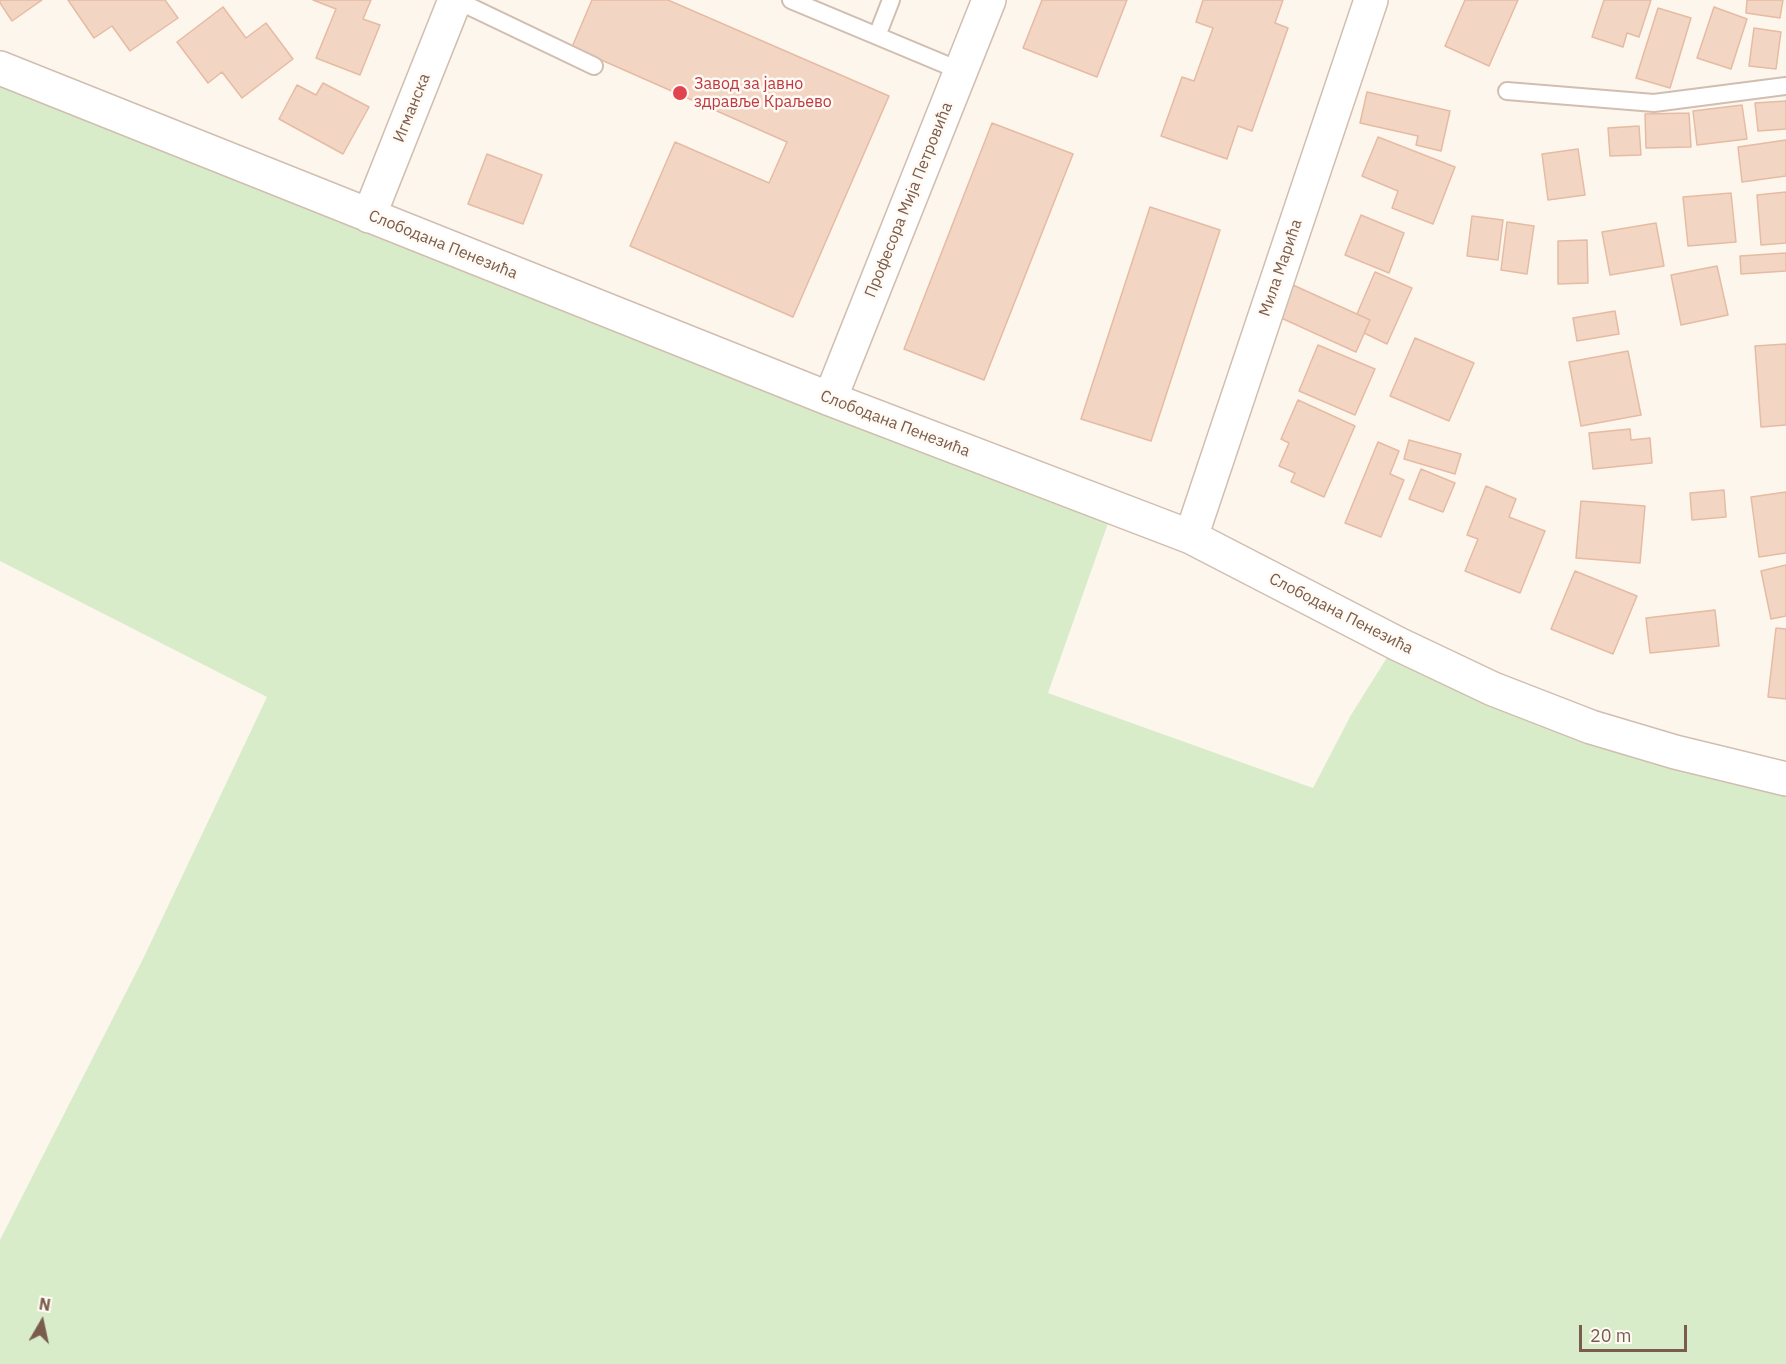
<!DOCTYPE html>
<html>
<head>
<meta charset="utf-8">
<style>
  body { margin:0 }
  #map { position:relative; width:1786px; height:1364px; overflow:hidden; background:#fdf6ec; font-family:"IBM Plex Sans",sans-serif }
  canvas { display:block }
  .north { position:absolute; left:12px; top:1292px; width:60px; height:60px; -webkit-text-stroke:4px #fffaf3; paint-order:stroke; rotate:9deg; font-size:16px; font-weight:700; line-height:24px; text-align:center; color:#7a5c4d }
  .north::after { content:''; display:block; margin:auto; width:21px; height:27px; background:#7a5c4d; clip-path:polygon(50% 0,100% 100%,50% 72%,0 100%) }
  .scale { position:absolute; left:1579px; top:1325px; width:108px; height:27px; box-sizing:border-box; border:3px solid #7a5c4d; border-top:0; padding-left:8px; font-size:18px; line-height:21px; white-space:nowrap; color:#7a5c4d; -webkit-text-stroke:4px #fffaf3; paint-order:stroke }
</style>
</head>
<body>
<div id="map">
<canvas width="1786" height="1364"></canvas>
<div class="north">N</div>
<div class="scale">20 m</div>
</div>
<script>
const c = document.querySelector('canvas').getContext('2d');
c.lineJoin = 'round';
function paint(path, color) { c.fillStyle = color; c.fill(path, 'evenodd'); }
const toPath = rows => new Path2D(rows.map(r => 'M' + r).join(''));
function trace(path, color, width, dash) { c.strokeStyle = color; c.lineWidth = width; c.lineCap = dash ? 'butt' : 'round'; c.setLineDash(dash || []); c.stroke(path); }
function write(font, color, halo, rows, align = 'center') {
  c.font = font + ' "IBM Plex Sans",sans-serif'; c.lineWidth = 5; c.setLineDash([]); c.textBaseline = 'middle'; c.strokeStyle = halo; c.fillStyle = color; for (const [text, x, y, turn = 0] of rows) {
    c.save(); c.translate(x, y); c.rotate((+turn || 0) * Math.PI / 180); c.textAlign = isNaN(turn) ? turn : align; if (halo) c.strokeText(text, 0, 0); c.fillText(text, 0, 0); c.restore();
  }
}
paint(toPath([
  [0,54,371,202,1118,495,1048,693,1313,788,1351,715,1403,632,1495,676,1593,713,1786,765,1786,1364,0,1364,0,1240,143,959,267,697,0,561]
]), '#d8ecc9');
const building = toPath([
  [0,0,42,0,12,21,0,3,0,0],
  [68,0,165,0,178,18,130,51,112,26,94,38,68,0],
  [313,0,371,0,363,19,380,25,360,75,316,58,336,9,313,0],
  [592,0,668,0,889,96,793,317,630,246,675,142,769,183,787,142,572,47,592,0],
  [1042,0,1127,0,1097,77,1023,48,1042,0],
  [1203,0,1283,0,1275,23,1288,28,1252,131,1238,126,1227,159,1161,136,1182,77,1194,81,1213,28,1196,22,1203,0],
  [1465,0,1518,0,1489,66,1445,46,1465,0],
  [1604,0,1651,0,1639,37,1627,33,1623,47,1592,37,1604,0],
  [1747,0,1783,0,1780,18,1746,13,1747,0],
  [223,7,246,38,266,23,293,59,242,98,222,72,208,83,177,42,223,7],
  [1714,7,1747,19,1731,69,1697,58,1714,7],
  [1658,8,1691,18,1670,88,1636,78,1658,8],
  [1754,28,1781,32,1776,69,1749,66,1754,28],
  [323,83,369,107,343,154,279,119,297,85,316,95,323,83],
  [1367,92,1450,111,1441,151,1416,145,1418,136,1360,123,1367,92],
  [1786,101,1786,129,1758,131,1755,103,1786,101],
  [1742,105,1747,139,1697,145,1693,111,1742,105],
  [1689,113,1691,147,1646,148,1645,114,1689,113],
  [992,123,1073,154,984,380,904,349,992,123],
  [1639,126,1641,155,1610,156,1608,128,1639,126],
  [1378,137,1455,167,1433,224,1392,208,1398,191,1362,176,1378,137],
  [1786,140,1786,176,1742,182,1738,147,1786,140],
  [1578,149,1585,195,1548,200,1542,154,1578,149],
  [487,154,542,175,523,224,468,204,487,154],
  [1786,192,1786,243,1761,245,1757,195,1786,192],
  [1731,193,1736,242,1688,246,1683,197,1731,193],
  [1150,207,1220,230,1151,441,1081,419,1150,207],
  [1361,215,1404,233,1389,273,1345,255,1361,215],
  [1472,216,1503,220,1498,260,1467,256,1472,216],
  [1507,222,1534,226,1527,274,1501,270,1507,222],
  [1656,223,1664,266,1610,275,1602,232,1656,223],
  [1587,240,1588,283,1558,284,1558,241,1587,240],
  [1786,253,1786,271,1741,274,1740,256,1786,253],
  [1717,266,1728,315,1681,325,1671,275,1717,266],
  [1375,272,1412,288,1387,344,1364,333,1370,320,1357,314,1375,272],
  [1293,285,1370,320,1356,352,1279,317,1293,285],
  [1615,311,1619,334,1577,341,1573,318,1615,311],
  [1415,338,1474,363,1449,421,1390,396,1415,338],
  [1786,344,1786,425,1761,427,1755,346,1786,344],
  [1318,345,1375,369,1355,415,1299,391,1318,345],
  [1628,351,1641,415,1581,426,1569,362,1628,351],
  [1298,400,1355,426,1324,497,1291,482,1295,473,1279,466,1289,443,1281,439,1298,400],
  [1630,429,1631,440,1650,438,1652,463,1593,469,1589,433,1630,429],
  [1409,440,1461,454,1455,474,1404,459,1409,440],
  [1378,442,1399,451,1390,474,1404,480,1381,537,1345,523,1378,442],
  [1421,469,1455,483,1443,512,1409,499,1421,469],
  [1486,486,1516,499,1509,517,1545,531,1520,593,1465,571,1478,539,1467,535,1486,486],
  [1724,490,1726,517,1692,520,1690,493,1724,490],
  [1786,492,1786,553,1759,557,1751,497,1786,492],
  [1581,501,1645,506,1640,563,1576,558,1581,501],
  [1786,565,1786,616,1771,619,1761,571,1786,565],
  [1575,571,1637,596,1613,654,1551,629,1575,571],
  [1715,610,1719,646,1650,653,1646,618,1715,610],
  [1776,628,1786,629,1786,699,1768,697,1776,628]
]);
paint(building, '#f3d5c3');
trace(building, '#e6bba3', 1.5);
const lane = toPath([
  [456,0,594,66],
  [791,0,961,71],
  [877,36,891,0],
  [1507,91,1654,103,1786,86]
]);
const street = toPath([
  [0,68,830,399,1191,537,1398,644,1493,689,1591,727,1675,752,1786,779],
  [369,216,455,0],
  [830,399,989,0],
  [1191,537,1371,0]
]);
trace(lane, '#d1beb0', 20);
trace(street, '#d1beb0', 36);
trace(lane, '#fff', 16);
trace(street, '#fff', 33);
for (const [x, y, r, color] of [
  [680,93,8,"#e0444e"]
]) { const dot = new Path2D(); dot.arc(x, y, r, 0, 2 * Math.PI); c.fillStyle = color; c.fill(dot); trace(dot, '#fffaf3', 2); }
write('16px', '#be3a42', '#fffaf3', [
  ["Завод за јавно",694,84],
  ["здравље Краљево",694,102]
], 'left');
write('16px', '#7a5c4d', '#fffaf3', [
  ["Игманска",412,108,-68],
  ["Професора Мија Петровића",909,200,-68],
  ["Слободана Пенезића",443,245,22],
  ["Мила Марића",1281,268,-71],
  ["Слободана Пенезића",895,424,21],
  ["Слободана Пенезића",1341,614,27]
]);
</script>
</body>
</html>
